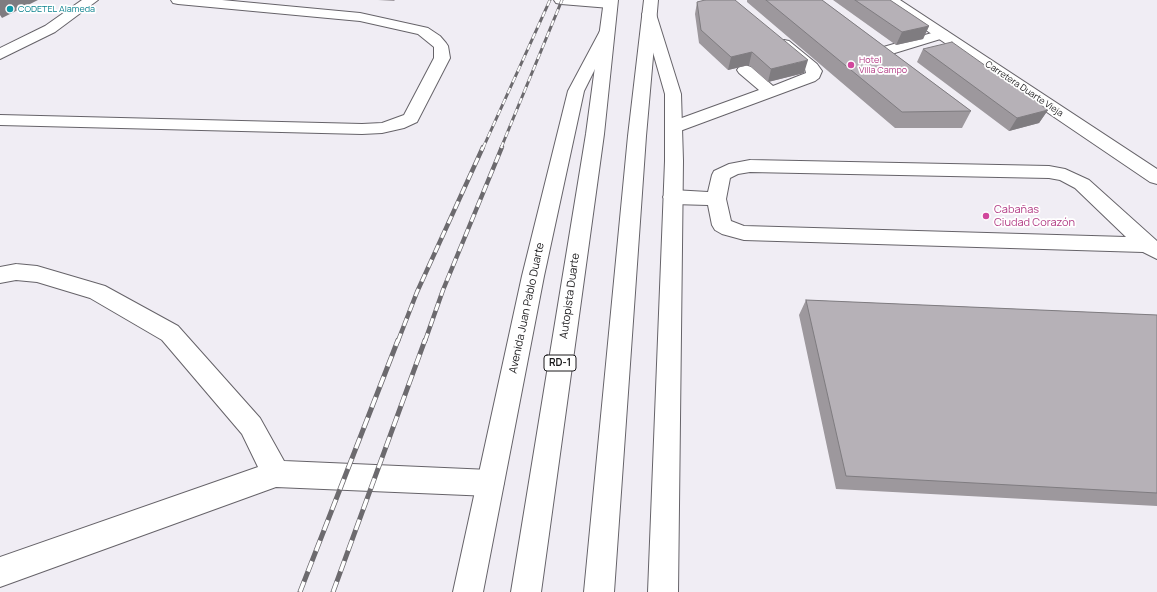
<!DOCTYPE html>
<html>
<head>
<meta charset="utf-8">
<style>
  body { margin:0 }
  canvas { display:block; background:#f0edf4 }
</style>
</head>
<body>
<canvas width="1157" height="592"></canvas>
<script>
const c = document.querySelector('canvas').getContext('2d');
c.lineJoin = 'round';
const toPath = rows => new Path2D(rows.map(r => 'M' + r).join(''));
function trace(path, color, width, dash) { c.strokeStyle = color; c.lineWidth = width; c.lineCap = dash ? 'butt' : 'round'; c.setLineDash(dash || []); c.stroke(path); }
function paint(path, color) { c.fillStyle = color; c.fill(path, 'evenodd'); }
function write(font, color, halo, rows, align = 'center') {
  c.font = font + ' Manrope,sans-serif'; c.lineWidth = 3.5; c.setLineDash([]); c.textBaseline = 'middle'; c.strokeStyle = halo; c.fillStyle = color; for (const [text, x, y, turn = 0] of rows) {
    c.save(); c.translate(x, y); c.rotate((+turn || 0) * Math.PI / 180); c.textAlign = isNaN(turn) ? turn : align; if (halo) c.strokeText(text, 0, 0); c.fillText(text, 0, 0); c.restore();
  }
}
const minor = toPath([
  [82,0,98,0,55,32,0,59,0,48,45,26,82,0],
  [171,0,222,0,360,13,428,28,440,36,446,43,448,46,450,58,417,122,404,128,382,133,362,134,0,125,0,115,362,124,382,123,404,115,434,58,434,47,418,34,360,21,178,4,173,3,171,0],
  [554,0,610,0,615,1,617,4,615,7,610,8,561,4,556,3,554,0],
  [942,30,947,31,949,34,947,37,885,56,880,54,877,51,880,48,942,30],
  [784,40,789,41,817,64,822,71,819,78,815,81,680,131,674,132,668,131,665,127,668,123,759,90,739,73,737,70,739,67,745,65,751,67,773,86,806,73,805,69,777,44,779,41,784,40],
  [750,160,1049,166,1065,169,1089,180,1157,241,1157,259,1143,252,744,240,722,234,715,230,712,225,708,205,673,204,666,202,663,197,666,192,673,190,708,192,712,175,714,171,729,164,750,160],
  [750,172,1049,178,1060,180,1075,188,1126,237,744,226,731,221,726,199,730,178,738,174,750,172],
  [16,264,37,266,105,286,178,326,260,418,284,461,490,470,500,474,504,483,500,492,490,496,276,487,0,587,0,557,258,467,242,434,162,340,90,298,37,282,16,280,0,283,0,267,16,264]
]);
const major = toPath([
  [884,0,900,0,1157,169,1157,184,1150,182,886,3,884,0],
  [649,10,654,11,656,14,681,94,683,161,678,592,648,592,665,161,665,94,642,14,644,11,649,10],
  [607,27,612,28,614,31,584,91,544,276,483,592,453,592,522,276,568,91,600,31,602,28,607,27]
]);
const highway = toPath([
  [604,0,618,0,604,134,541,592,511,592,586,134,604,0],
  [644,0,658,0,646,136,614,592,584,592,628,136,644,0]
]);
trace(minor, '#666369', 2);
trace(major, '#666369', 2);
trace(highway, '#666369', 2);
paint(minor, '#fff');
paint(major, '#fff');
paint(highway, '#fff');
const railFar2 = toPath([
  [483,148,550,0],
  [501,148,562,0]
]);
const railFar1 = toPath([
  [398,341,417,292,483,147],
  [425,341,443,290,502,147]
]);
const rail = toPath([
  [300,592,398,340],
  [333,592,425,340]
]);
trace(railFar2, '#6c6a6e', 3);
trace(railFar1, '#6c6a6e', 4.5);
trace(rail, '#6c6a6e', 5);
trace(railFar2, '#fff', 2, [6]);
trace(railFar1, '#fff', 3, [8]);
trace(rail, '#fff', 3.5, [11]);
paint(toPath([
  [378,0,395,0,394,1],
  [747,0,822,0,971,111,962,128,895,128,747,2],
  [833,0,890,0,929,26,923,39,896,45],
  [697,2,804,73,768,82,749,65,728,70,699,43,695,14],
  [923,49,1048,110,1039,123,1009,131,917,62],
  [806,300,1157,315,1157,506,836,489,799,315]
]), '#9d989d');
paint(toPath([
  [0,0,38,0,2,18,0,15],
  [929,26,923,39,896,45,902,32],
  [752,52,749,65,728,70,731,57],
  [808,60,804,73,768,82,771,69],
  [1048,110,1039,123,1009,131,1017,118]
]), '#7f7c80');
const building = toPath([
  [705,0,735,0,808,60,771,69,752,52,731,57,701,30,697,2,705,0],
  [766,0,822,0,971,111,902,112,766,0],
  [855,0,890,0,929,26,902,32,855,0],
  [952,42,1048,110,1017,118,923,49,952,42],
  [806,300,1157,315,1157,493,846,476,806,300]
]);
paint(building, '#b6b1b7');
trace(building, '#7f7c80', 1);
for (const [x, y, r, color] of [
  [10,9,4,"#0f9aa8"],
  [851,65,4,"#d1479c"],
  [986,216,4,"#d1479c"]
]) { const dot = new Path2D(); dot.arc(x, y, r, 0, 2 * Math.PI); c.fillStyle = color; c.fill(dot); trace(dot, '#fff', 1.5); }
write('9px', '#0d838f', '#fff', [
  ["CODETEL Alameda",18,9]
], 'left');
write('9px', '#b23c85', '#fff', [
  ["Hotel",859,60],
  ["Villa Campo",859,70]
], 'left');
write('9px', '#1a191b', '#fff', [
  ["Carretera Duarte Vieja",1024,89,34]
]);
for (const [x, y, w] of [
  [560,363,32]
]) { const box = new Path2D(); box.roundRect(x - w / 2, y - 8, w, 16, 3); c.fillStyle = '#fff'; c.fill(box); trace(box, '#1a191b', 1); }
write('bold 10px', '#1a191b', null, [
  ["RD-1",560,363]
]);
write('11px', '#b23c85', '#fff', [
  ["Cabañas",994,210],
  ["Ciudad Corazón",994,223]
], 'left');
write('11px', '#1a191b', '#fff', [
  ["Autopista Duarte",570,296,-82],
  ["Avenida Juan Pablo Duarte",527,308,-78]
]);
</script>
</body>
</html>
